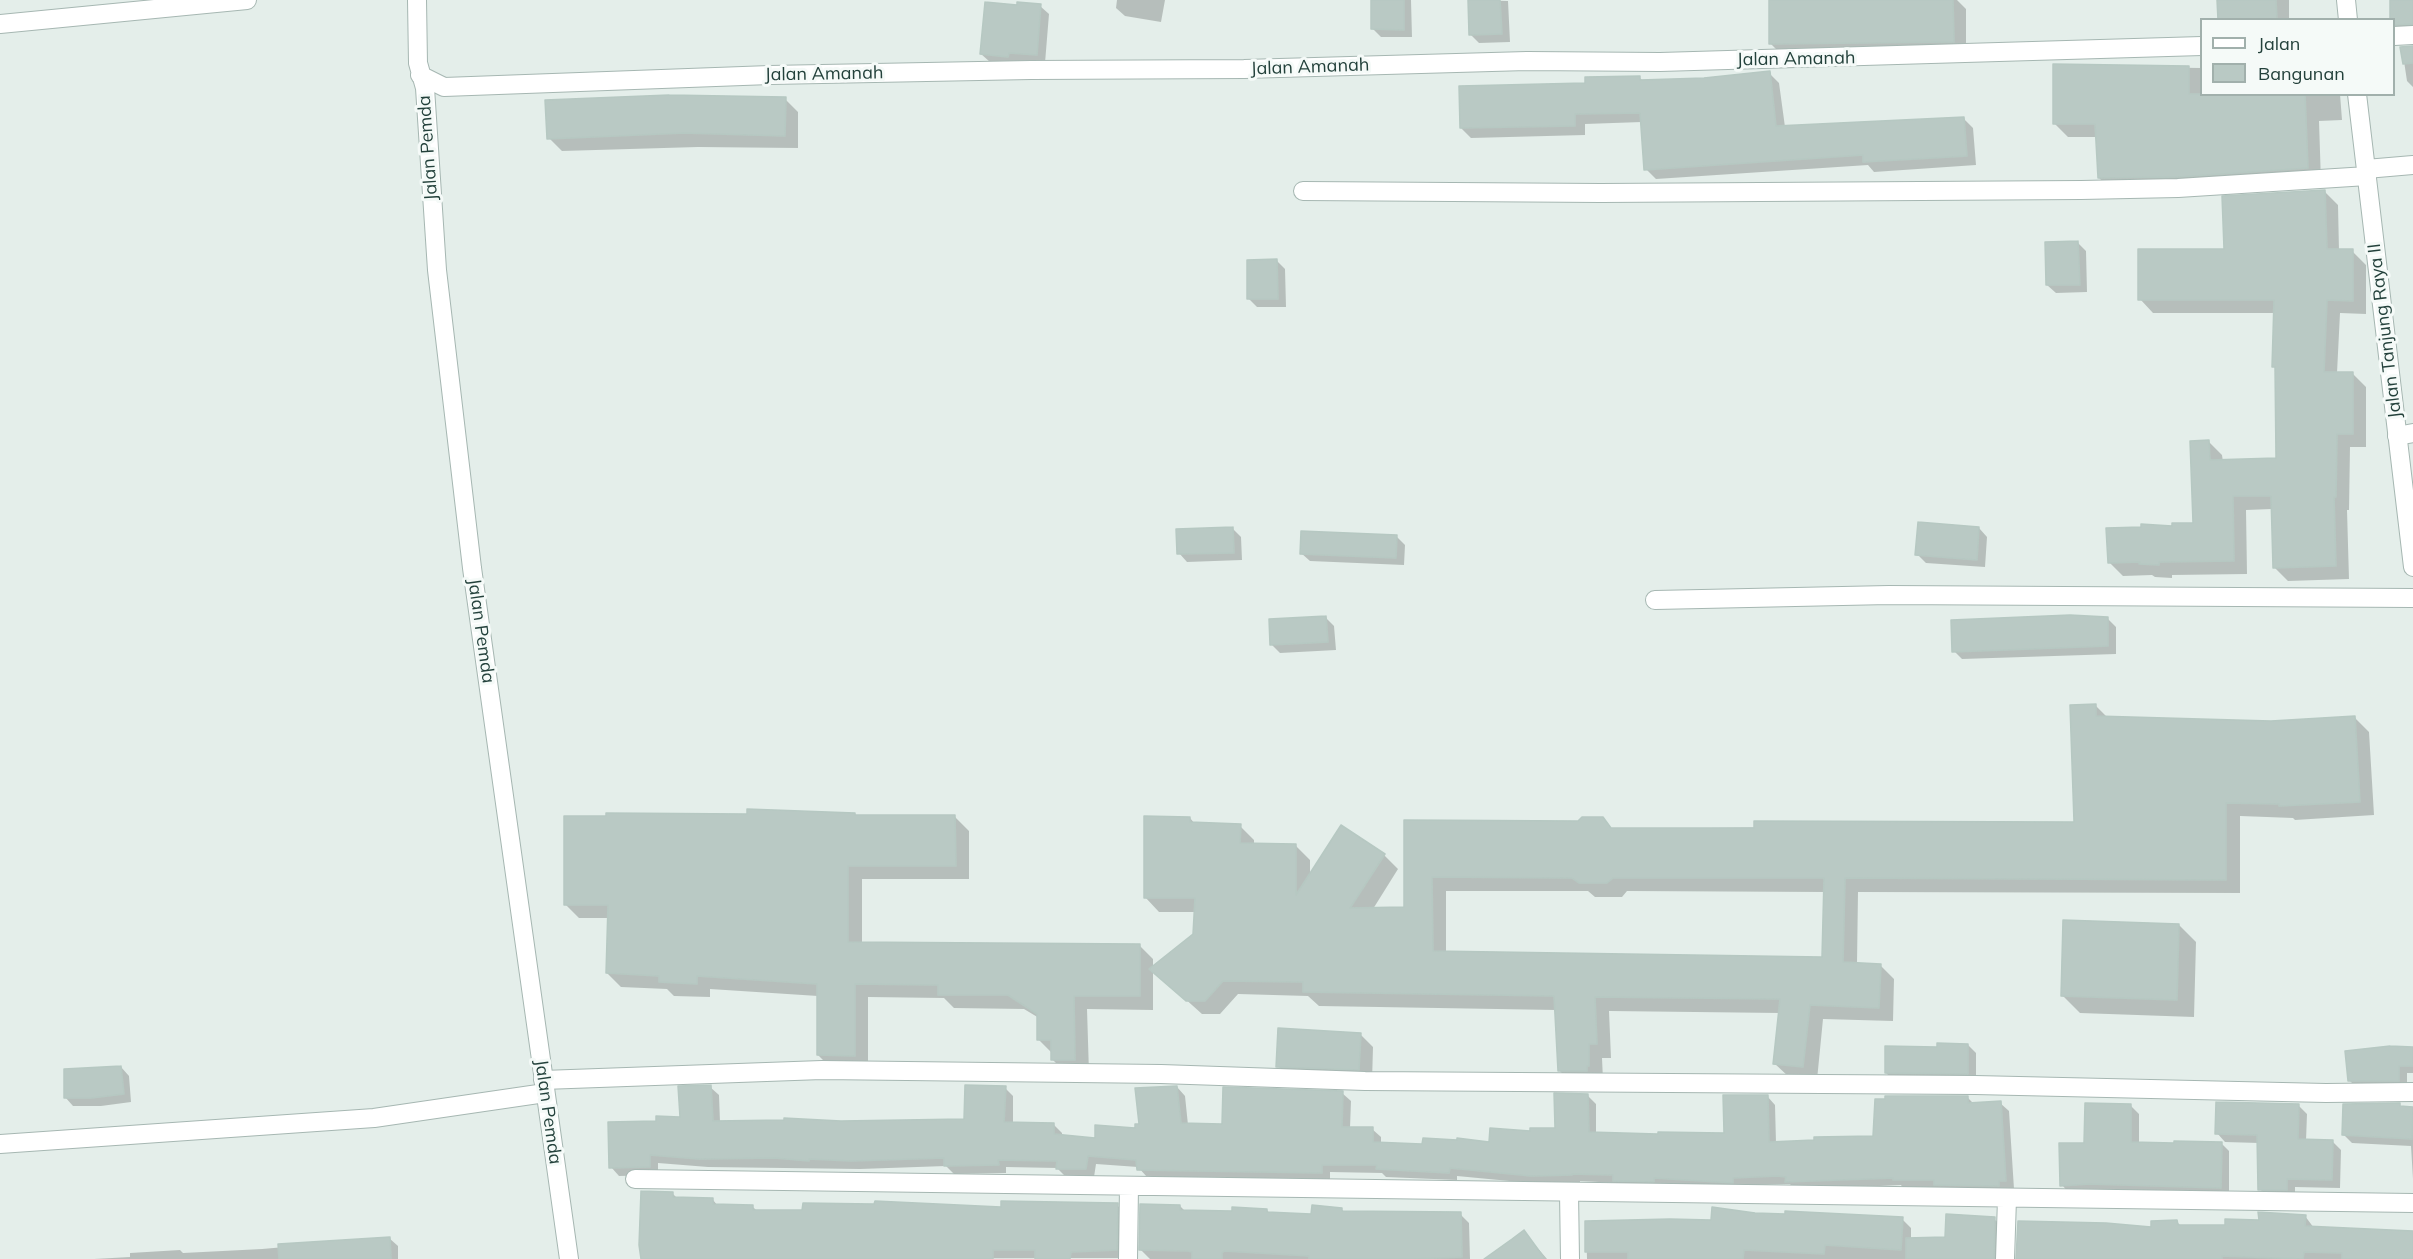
<!DOCTYPE html>
<html>
<head>
<meta charset="utf-8">
<style>
  body { margin:0 }
  #map { position:relative; width:2413px; height:1259px; overflow:hidden; background:#e4eeea; font-family:Mulish,sans-serif }
  canvas { display:block }
  .legend { position:absolute; left:2200px; top:18px; width:195px; height:78px; box-sizing:border-box; background:#f5faf8; border:2px solid #a1b0ac; margin:0; padding:8px 10px; list-style:none; font-size:18px; color:#23413b }
  .legend li { display:flex; align-items:center; gap:12px; height:30px }
  .legend b { width:30px; border:2px solid #a1b0ac }
</style>
</head>
<body>
<div id="map">
<canvas width="2413" height="1259"></canvas>
<ul class="legend">
<li><b style="height:8px;background:#fff"></b>Jalan</li>
<li><b style="height:16px;background:#b9c9c4"></b>Bangunan</li>
</ul>
</div>
<script>
const c = document.querySelector('canvas').getContext('2d');
c.lineJoin = 'round';
function paint(path, color) { c.fillStyle = color; c.fill(path, 'evenodd'); }
const toPath = rows => new Path2D(rows.map(r => 'M' + r).join(''));
function trace(path, color, width, dash) { c.strokeStyle = color; c.lineWidth = width; c.lineCap = dash ? 'butt' : 'round'; c.setLineDash(dash || []); c.stroke(path); }
function write(font, color, halo, rows, align = 'center') {
  c.font = font + ' Mulish,sans-serif'; c.lineWidth = 6; c.setLineDash([]); c.textBaseline = 'middle'; c.strokeStyle = halo; c.fillStyle = color; for (const [text, x, y, turn = 0] of rows) {
    c.save(); c.translate(x, y); c.rotate((+turn || 0) * Math.PI / 180); c.textAlign = isNaN(turn) ? turn : align; if (halo) c.strokeText(text, 0, 0); c.fillText(text, 0, 0); c.restore();
  }
}
paint(toPath([
  [1117,0,1165,0,1161,22,1125,16,1116,8],
  [1373,0,1411,0,1412,37,1381,37,1373,29],
  [1469,0,1508,1,1510,42,1479,43,1471,35],
  [1770,0,1957,0,1966,9,1966,54,1783,56,1770,43],
  [2219,0,2289,0,2289,20,2219,20],
  [2402,0,2413,0,2413,34,2402,35,2394,27,2394,20],
  [1040,6,1049,14,1045,63,1017,61,1016,65,990,62,981,54,1019,7],
  [2413,47,2413,87,2407,81,2402,48],
  [2055,66,2202,68,2202,94,2340,94,2342,120,2319,121,2321,182,2113,191,2099,178,2097,137,2068,137,2054,123],
  [1769,73,1779,83,1785,127,1963,118,1973,128,1976,165,1874,172,1868,165,1656,179,1646,169,1642,122,1585,124,1585,135,1471,138,1461,128,1587,84,1639,77,1644,82,1704,80],
  [785,99,798,112,798,148,698,147,562,151,549,138],
  [2324,191,2338,205,2339,251,2352,251,2366,265,2366,314,2340,313,2337,373,2352,373,2366,387,2366,447,2350,447,2349,510,2347,510,2349,579,2288,581,2274,567,2272,509,2246,510,2247,574,2172,575,2172,578,2155,577,2152,575,2123,576,2109,562,2174,527,2195,525,2209,442,2222,455,2223,462,2278,460,2276,369,2274,366,2275,313,2153,313,2140,299],
  [2077,242,2086,251,2087,292,2056,293,2047,285],
  [1277,261,1285,269,1286,307,1257,307,1249,299],
  [1979,528,1987,537,1985,567,1926,563,1917,554],
  [1233,529,1241,537,1242,560,1187,562,1179,553],
  [1397,537,1405,545,1404,565,1310,561,1301,553],
  [1326,618,1334,626,1336,650,1280,653,1272,645],
  [2107,618,2116,627,2116,654,1962,659,1954,651],
  [2095,705,2108,718,2271,722,2355,718,2369,732,2374,815,2295,820,2293,818,2240,816,2240,893,1858,892,1857,964,1880,965,1894,979,1893,1021,1823,1019,1817,1080,1789,1077,1774,1063,1780,1013,1609,1011,1611,1058,1602,1058,1603,1080,1573,1085,1559,1070,1556,1010,1319,1006,1308,996,1238,994,1220,1014,1202,1014,1153,970,1153,1010,1087,1009,1089,1073,1067,1074,1053,1060,1053,1054,1039,1040,1039,1018,1024,1009,954,1008,944,998,868,997,868,1069,832,1069,818,1055,818,996,710,989,710,997,674,996,667,989,621,987,607,973,609,918,579,918,565,904,855,814,857,817,955,817,969,831,969,879,862,879,862,943,1139,945,1153,959,1153,968,1195,935,1196,912,1159,912,1145,897,1190,818,1195,824,1240,826,1254,840,1254,845,1296,846,1310,860,1310,875,1384,855,1398,869,1373,909,1406,909,1405,822,1579,822,1602,819,1612,829,2076,824],
  [1446,891,1588,891,1595,897,1622,897,1627,891,1825,892,1823,959,1446,953],
  [2179,925,2196,942,2194,1017,2080,1013,2062,995],
  [1360,1034,1373,1047,1372,1082,1291,1079,1278,1066],
  [1968,1045,1976,1053,1976,1082,1895,1081,1886,1073,1939,1049],
  [2413,1048,2413,1073,2407,1073,2407,1089,2358,1089,2350,1081],
  [121,1067,129,1076,131,1102,101,1106,73,1106,65,1097],
  [710,1087,719,1095,720,1122,965,1120,1005,1088,1013,1096,1013,1124,1054,1125,1062,1133,1062,1136,1096,1140,1137,1129,1140,1125,1137,1089,1177,1087,1185,1096,1188,1125,1223,1125,1342,1093,1351,1101,1350,1128,1372,1129,1381,1137,1381,1144,1424,1146,1491,1144,1532,1133,1557,1129,1587,1095,1596,1104,1596,1134,1725,1134,1767,1096,1775,1105,1776,1143,1874,1138,1968,1098,1974,1104,2000,1103,2009,1111,2014,1189,1903,1188,1901,1185,1795,1190,1790,1184,1786,1184,1623,1189,1617,1183,1580,1181,1580,1183,1541,1184,1457,1176,1457,1180,1386,1177,1382,1173,1330,1172,1330,1180,1147,1177,1138,1167,1096,1164,1094,1177,1066,1177,1057,1168,1006,1167,1006,1173,954,1174,946,1166,860,1169,708,1167,658,1163,658,1175,619,1176,611,1167,657,1123,681,1119],
  [2130,1105,2139,1114,2139,1143,2221,1143,2229,1151,2229,1195,2070,1194,2062,1185],
  [2298,1105,2307,1114,2306,1141,2332,1141,2341,1150,2340,1188,2295,1187,2295,1198,2268,1198,2260,1189,2259,1143,2225,1142,2217,1133],
  [2399,1105,2402,1108,2413,1108,2413,1179,2411,1146,2352,1143,2344,1135],
  [672,1193,677,1198,713,1200,718,1206,752,1206,757,1211,1002,1209,1117,1205,1126,1214,1125,1258,642,1259],
  [1180,1206,1186,1212,1267,1210,1270,1214,1313,1215,1342,1210,1345,1212,1460,1214,1469,1223,1470,1259,1150,1259,1141,1250],
  [1755,1215,1902,1219,1911,1228,1911,1239,1946,1238,1994,1219,2004,1228,2003,1259,1587,1259,1586,1222,1712,1222],
  [2305,1216,2314,1228,2413,1232,2413,1259,2018,1259,2153,1229,2177,1222,2182,1227,2227,1226],
  [1524,1232,1547,1259,1487,1259],
  [389,1238,398,1246,398,1259,94,1259,130,1257,130,1253,180,1250,183,1253,262,1249]
]), '#0003');
const building = toPath([
  [1371,0,1404,0,1404,30,1371,29,1371,0],
  [1468,0,1500,0,1502,34,1469,35,1468,0],
  [1769,0,1953,0,1954,42,1769,44,1769,0],
  [2217,0,2276,0,2277,20,2218,20,2217,0],
  [2390,0,2413,0,2413,24,2394,25,2394,20,2390,20,2390,0],
  [985,2,1017,5,1017,2,1041,4,1037,55,1009,53,1008,57,980,54,985,2],
  [2413,46,2413,63,2403,64,2400,47,2413,46],
  [2053,64,2189,66,2189,94,2305,94,2308,168,2178,177,2098,178,2095,124,2053,124,2053,64],
  [1770,71,1776,126,1964,117,1967,156,1863,162,1863,155,1644,170,1640,113,1575,114,1575,126,1460,128,1459,86,1585,83,1585,77,1640,76,1640,80,1704,78,1770,71],
  [669,95,786,97,785,136,684,133,547,139,545,100,669,95],
  [2325,190,2327,249,2353,249,2353,301,2327,300,2324,372,2353,372,2353,434,2337,434,2336,497,2334,497,2336,566,2273,568,2271,496,2233,496,2234,561,2159,562,2159,565,2139,564,2140,562,2108,563,2106,528,2141,527,2141,524,2172,526,2172,523,2193,523,2190,441,2209,440,2210,460,2276,458,2275,367,2272,367,2274,300,2138,300,2138,249,2224,249,2222,196,2325,190],
  [2078,241,2080,285,2046,285,2045,242,2078,241],
  [1277,259,1278,299,1247,299,1247,260,1277,259],
  [1918,522,1979,527,1977,560,1915,555,1918,522],
  [1233,527,1234,553,1177,554,1176,529,1233,527],
  [1301,531,1397,535,1396,558,1300,554,1301,531],
  [2070,615,2108,617,2108,646,1952,652,1951,620,2070,615],
  [1326,616,1328,642,1270,645,1269,619,1326,616],
  [2096,704,2096,716,2271,721,2355,716,2360,802,2279,806,2279,804,2226,803,2226,880,1845,878,1843,962,1881,964,1879,1008,1810,1005,1803,1067,1773,1064,1780,999,1595,997,1597,1044,1589,1044,1589,1066,1587,1066,1587,1071,1558,1071,1554,996,1303,992,1303,982,1223,981,1205,1001,1186,1001,1149,969,1193,934,1195,898,1144,898,1144,816,1190,817,1190,822,1241,824,1240,843,1296,844,1296,895,1341,825,1385,854,1350,908,1404,907,1404,820,1578,821,1582,817,1603,817,1611,828,1754,828,1754,821,2074,822,2070,705,2096,704],
  [1432,877,1572,878,1579,883,1607,883,1613,878,1824,878,1822,957,1433,951,1432,877],
  [747,809,855,813,855,815,955,815,956,866,848,866,848,942,1140,944,1140,996,1074,996,1075,1060,1051,1060,1051,1040,1037,1040,1037,1014,1008,995,938,995,938,985,855,984,855,1056,817,1055,817,984,697,976,697,984,659,982,659,976,606,973,608,905,564,905,564,816,606,816,606,813,747,814,747,809],
  [2063,920,2179,924,2177,1000,2061,996,2063,920],
  [1278,1028,1361,1033,1359,1070,1276,1067,1278,1028],
  [1937,1043,1968,1044,1968,1074,1885,1073,1885,1046,1937,1047,1937,1043],
  [2390,1046,2413,1047,2413,1066,2399,1066,2399,1081,2348,1081,2345,1051,2390,1046],
  [121,1066,124,1094,91,1098,64,1098,64,1069,121,1066],
  [711,1085,713,1121,784,1120,784,1118,841,1121,964,1119,965,1085,1006,1086,1004,1122,1054,1123,1054,1134,1095,1138,1095,1125,1135,1128,1135,1124,1139,1124,1135,1088,1177,1086,1181,1123,1222,1124,1223,1087,1343,1091,1342,1127,1373,1127,1373,1142,1422,1144,1423,1138,1457,1140,1457,1138,1489,1142,1490,1128,1530,1131,1530,1128,1555,1128,1554,1093,1588,1094,1589,1132,1658,1134,1658,1132,1724,1133,1723,1095,1768,1095,1769,1142,1814,1140,1814,1137,1873,1136,1875,1099,1885,1099,1885,1096,1968,1096,1968,1103,2001,1101,2006,1181,1999,1181,1999,1186,1934,1185,1934,1180,1893,1180,1893,1178,1785,1182,1786,1177,1777,1176,1733,1178,1733,1183,1654,1178,1654,1182,1613,1181,1613,1175,1572,1174,1572,1175,1531,1176,1450,1168,1449,1173,1376,1169,1377,1165,1322,1165,1322,1173,1137,1170,1136,1160,1088,1156,1086,1169,1056,1169,1057,1161,998,1160,999,1165,944,1166,944,1158,851,1161,809,1159,809,1161,775,1158,699,1159,650,1155,650,1167,609,1168,608,1122,656,1121,656,1116,680,1117,678,1086,711,1085],
  [2216,1102,2299,1104,2298,1139,2333,1140,2332,1180,2287,1179,2287,1190,2258,1190,2257,1135,2215,1134,2216,1102],
  [2085,1103,2131,1104,2131,1142,2174,1143,2174,1141,2222,1142,2221,1188,2089,1184,2060,1186,2059,1143,2084,1143,2085,1103],
  [2400,1103,2400,1106,2413,1107,2412,1139,2342,1135,2343,1104,2400,1103],
  [641,1191,673,1192,673,1197,713,1198,713,1204,753,1205,753,1210,802,1210,803,1203,874,1204,875,1201,1001,1207,1001,1201,1118,1203,1117,1250,1071,1252,1070,1259,1035,1259,1035,1250,993,1250,993,1259,641,1259,639,1245,641,1191],
  [1140,1204,1180,1205,1180,1210,1232,1211,1232,1207,1267,1209,1267,1212,1311,1214,1312,1205,1342,1208,1342,1211,1461,1212,1462,1257,1414,1259,1309,1259,1309,1256,1224,1251,1222,1253,1222,1259,1192,1259,1192,1252,1188,1251,1139,1250,1140,1204],
  [1712,1207,1755,1213,1785,1214,1785,1211,1903,1217,1901,1250,1825,1245,1824,1254,1744,1250,1743,1259,1628,1259,1628,1252,1585,1252,1585,1221,1670,1219,1711,1220,1712,1207],
  [2258,1212,2306,1215,2305,1226,2413,1231,2413,1259,2342,1259,2342,1253,2304,1252,2303,1259,2222,1256,2222,1259,2016,1259,2018,1221,2106,1223,2151,1227,2151,1221,2177,1220,2178,1225,2225,1225,2225,1219,2259,1220,2258,1212],
  [1946,1214,1995,1217,1994,1259,1906,1259,1906,1238,1945,1237,1946,1214],
  [1524,1230,1545,1259,1484,1259,1512,1239,1524,1230],
  [390,1237,391,1259,279,1259,278,1244,390,1237]
]);
paint(building, '#b9c9c4');
trace(building, '#b6c8c2', 1.5);
const minor = toPath([
  [0,24,247,0],
  [2394,36,2413,35],
  [2366,169,2413,165],
  [1303,191,1601,193,2081,190,2178,188,2367,176],
  [2397,436,2413,433],
  [1655,600,1889,595,2413,598],
  [543,1080,822,1070,1161,1074,1365,1081,1975,1085,2326,1093,2413,1092],
  [0,1144,374,1118,545,1093],
  [635,1179,2413,1203],
  [1569,1192,1570,1259],
  [1128,1259,1129,1186],
  [2005,1259,2007,1199]
]);
const tertiary = toPath([
  [417,0,418,63,425,88,437,270,472,568,569,1259],
  [2346,0,2348,20],
  [420,75,444,87,770,75,1031,70,1244,69,1527,61,1660,62,2202,46],
  [2357,94,2413,567]
]);
trace(minor, '#a6b7b2', 20);
trace(tertiary, '#a6b7b2', 20);
trace(minor, '#fff', 18);
trace(tertiary, '#fff', 18);
write('18px', '#23413b', '#f5faf8', [
  ["Jalan Amanah",1796,59,-1],
  ["Jalan Amanah",1310,67,-2],
  ["Jalan Amanah",824,74,-1],
  ["Jalan Pemda",428,148,-94],
  ["Jalan Tanjung Raya II",2385,331,-97],
  ["Jalan Pemda",481,631,82],
  ["Jalan Pemda",548,1112,82]
]);
</script>
</body>
</html>
